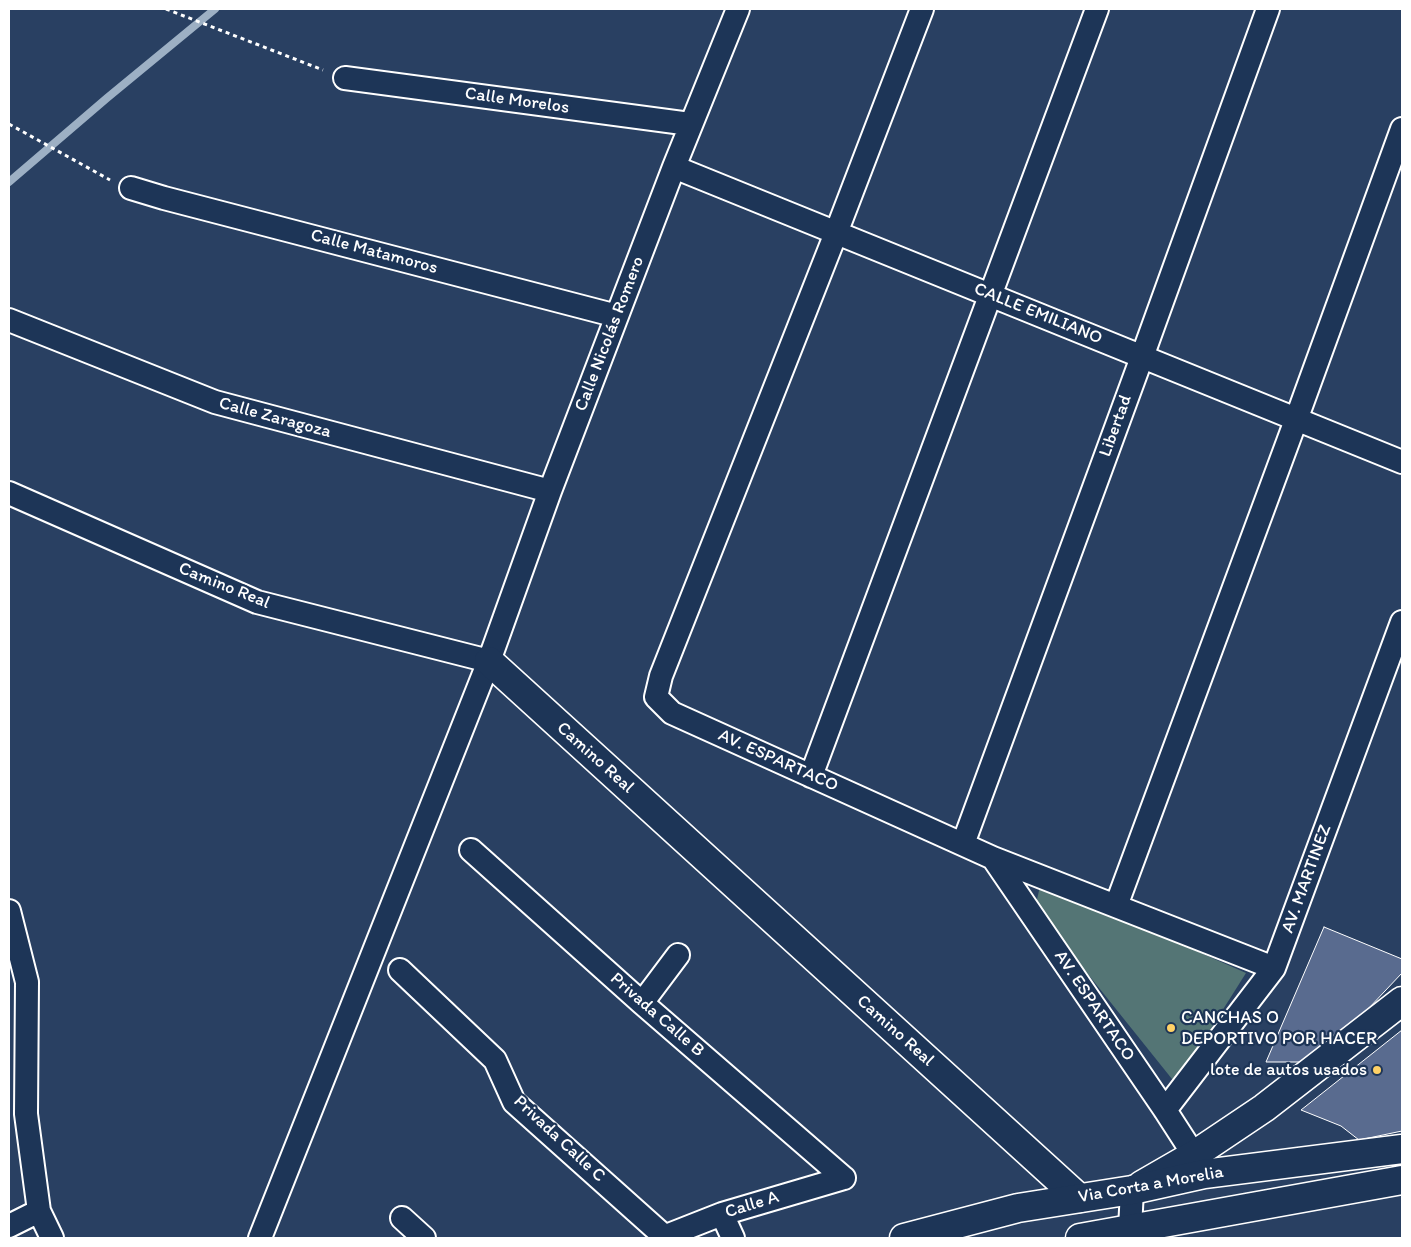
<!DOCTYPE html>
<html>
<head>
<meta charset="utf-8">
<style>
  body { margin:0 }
  #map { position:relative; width:1411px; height:1247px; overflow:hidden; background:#294062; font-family:Itim,sans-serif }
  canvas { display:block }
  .frame { position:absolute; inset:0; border:10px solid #fff; pointer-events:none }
</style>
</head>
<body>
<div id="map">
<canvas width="1411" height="1247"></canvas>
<div class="frame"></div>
</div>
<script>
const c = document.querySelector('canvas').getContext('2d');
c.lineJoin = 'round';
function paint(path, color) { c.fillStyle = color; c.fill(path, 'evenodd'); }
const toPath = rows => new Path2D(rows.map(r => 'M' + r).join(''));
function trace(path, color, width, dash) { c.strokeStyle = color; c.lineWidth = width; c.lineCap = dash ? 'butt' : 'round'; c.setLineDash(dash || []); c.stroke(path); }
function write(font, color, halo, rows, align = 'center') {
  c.font = font + ' Itim,sans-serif'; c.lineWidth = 4.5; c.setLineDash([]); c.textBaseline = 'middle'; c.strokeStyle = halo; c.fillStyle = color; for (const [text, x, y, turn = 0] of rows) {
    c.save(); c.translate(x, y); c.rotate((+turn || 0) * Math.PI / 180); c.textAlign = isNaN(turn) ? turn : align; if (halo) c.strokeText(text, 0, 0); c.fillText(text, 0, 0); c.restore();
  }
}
paint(toPath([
  [1041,882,1246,973,1176,1084,1035,908]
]), '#547575');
trace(toPath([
  [9,182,107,98,215,9]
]), '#9db0c4', 8);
const building = toPath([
  [1324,927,1402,959,1402,973,1318,1062,1266,1062,1324,927],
  [1402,1030,1402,1131,1359,1140,1341,1126,1301,1110,1402,1030]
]);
paint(building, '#596b8f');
trace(building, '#fff', 1);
const street = toPath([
  [922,9,836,233,661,676,656,697,672,713,993,858,1165,1110,1194,1155],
  [345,78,690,124],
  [674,167,1402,462],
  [131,188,164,198,617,316],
  [9,320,215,402,550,491],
  [9,493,257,602,489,661],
  [811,776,1097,9],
  [963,844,1142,357,1268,9],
  [471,850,642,1003,844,1178],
  [993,858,1274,968],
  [1116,906,1296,420,1402,129],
  [9,911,27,982,26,1114,39,1211,52,1238],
  [400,970,495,1060,514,1102,665,1237],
  [642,1003,678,955],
  [1165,1110,1274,968,1402,622],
  [722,1214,733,1238],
  [402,1218,424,1238],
  [9,1226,39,1211],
  [1130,1229,1132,1190],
  [260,1238,489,661,550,491,674,167,738,9],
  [661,1238,722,1214,844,1178]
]);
const secondary = toPath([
  [489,661,1079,1198],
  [1142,1185,1194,1155,1264,1108,1402,1001]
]);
const primary = toPath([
  [904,1238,1018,1208,1132,1190,1204,1174,1402,1149],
  [1080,1238,1402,1180]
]);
trace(street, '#fff', 26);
trace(secondary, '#fff', 31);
trace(primary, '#fff', 31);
trace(toPath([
  [166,9,323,70],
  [9,124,110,180]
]), '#fff', 3, [4, 4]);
trace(street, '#1d3557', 22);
trace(secondary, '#1d3557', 28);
trace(primary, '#1d3557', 28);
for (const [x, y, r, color] of [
  [1171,1028,5,"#ffd166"],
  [1377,1070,5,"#ffd166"]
]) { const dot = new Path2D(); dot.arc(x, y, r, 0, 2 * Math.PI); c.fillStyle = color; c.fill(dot); trace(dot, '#1d3557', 2); }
write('18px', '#fff', '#1d3557', [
  ["Calle Morelos",517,101,8],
  ["Calle Matamoros",374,252,15],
  ["CALLE EMILIANO",1038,314,22],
  ["Calle Nicolás Romero",610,334,-69],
  ["Calle Zaragoza",275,418,15],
  ["Libertad",1116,426,-70],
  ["Camino Real",224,586,22],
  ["Camino Real",595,758,42],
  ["AV. ESPARTACO",778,761,24],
  ["AV. MARTINEZ",1307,879,-70],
  ["AV. ESPARTACO",1094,1006,56],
  ["Privada Calle B",657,1015,41],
  ["Camino Real",895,1031,42],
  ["Privada Calle C",559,1139,43],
  ["Via Corta a Morelia",1151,1185,-10],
  ["Calle A",752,1205,-17]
]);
write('18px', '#fff', '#1d3557', [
  ["CANCHAS O",1181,1018],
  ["DEPORTIVO POR HACER",1181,1039],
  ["lote de autos usados",1367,1070,"right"]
], 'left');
</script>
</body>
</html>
